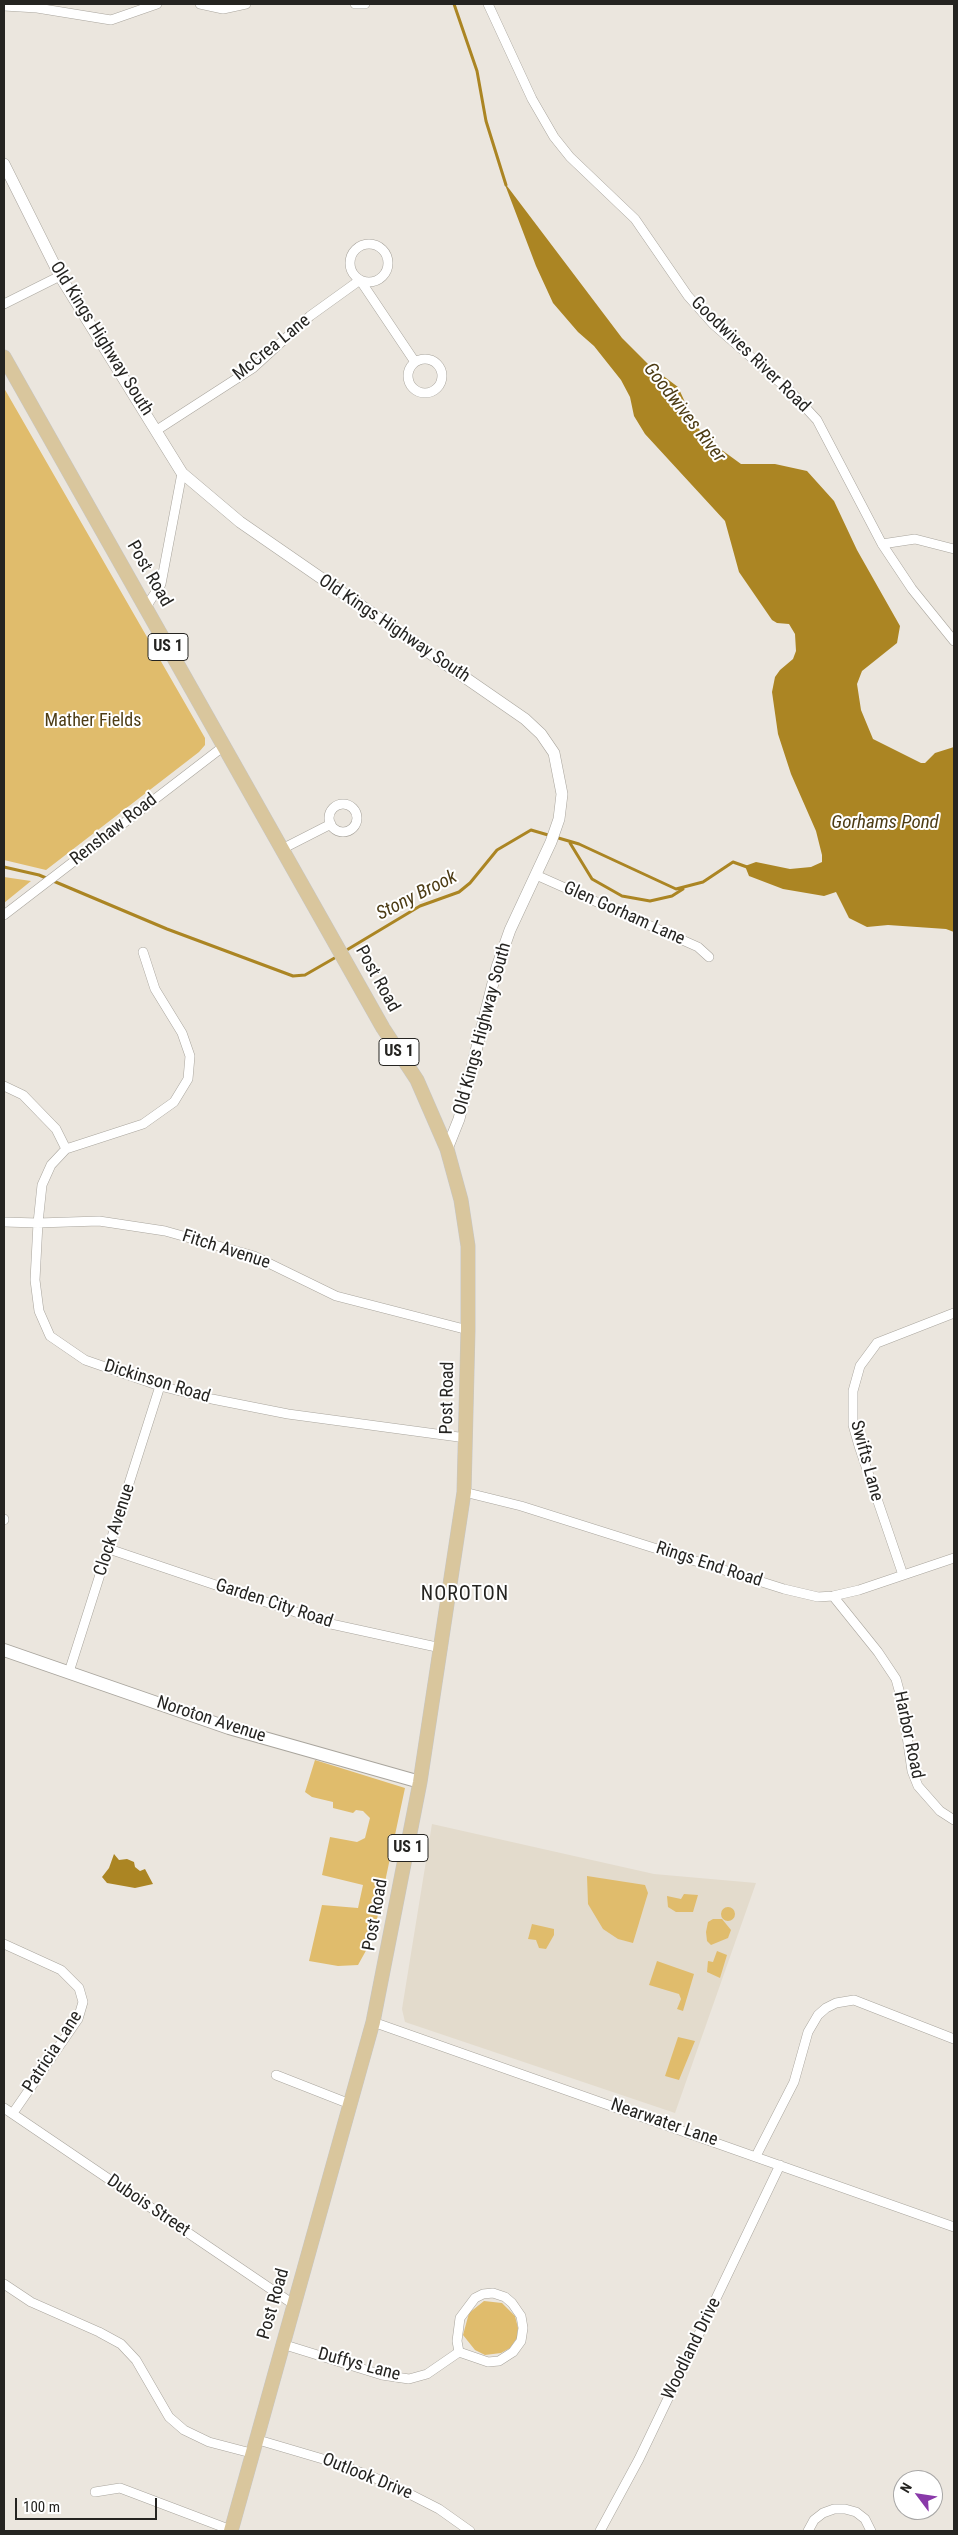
<!DOCTYPE html>
<html>
<head>
<meta charset="utf-8">
<style>
  body { margin:0 }
  #map { position:relative; width:958px; height:2535px; overflow:hidden; background:#ebe6de; font-family:"Roboto Condensed",sans-serif }
  canvas { display:block }
  .frame { position:absolute; inset:0; border:5px solid #252421; pointer-events:none }
  .north { position:absolute; left:893px; top:2470px; width:50px; height:50px; box-sizing:border-box; background:#fff; border:1px solid #a8a7a6; border-radius:50%; rotate:301deg; font-size:14px; font-weight:700; line-height:20px; text-align:center; color:#252421 }
  .north::after { content:''; display:block; margin:auto; width:18px; height:22px; background:#8939a9; clip-path:polygon(50% 0,100% 100%,50% 72%,0 100%) }
  .scale { position:absolute; left:15px; top:2498px; width:142px; height:22px; box-sizing:border-box; border:2px solid #252421; border-top:0; padding-left:6px; font-size:15px; line-height:18px; white-space:nowrap; color:#252421; -webkit-text-stroke:4px #fff; paint-order:stroke }
</style>
</head>
<body>
<div id="map">
<canvas width="958" height="2535"></canvas>
<div class="frame"></div>
<div class="north">N</div>
<div class="scale">100 m</div>
</div>
<script>
const c = document.querySelector('canvas').getContext('2d');
c.lineJoin = 'round';
function paint(path, color) { c.fillStyle = color; c.fill(path, 'evenodd'); }
const toPath = rows => new Path2D(rows.map(r => 'M' + r).join(''));
function trace(path, color, width, dash) { c.strokeStyle = color; c.lineWidth = width; c.lineCap = dash ? 'butt' : 'round'; c.setLineDash(dash || []); c.stroke(path); }
function write(font, color, halo, rows, align = 'center') {
  c.font = font + ' "Roboto Condensed",sans-serif'; c.lineWidth = 4; c.setLineDash([]); c.textBaseline = 'middle'; c.strokeStyle = halo; c.fillStyle = color; for (const [text, x, y, turn = 0] of rows) {
    c.save(); c.translate(x, y); c.rotate((+turn || 0) * Math.PI / 180); c.textAlign = isNaN(turn) ? turn : align; if (halo) c.strokeText(text, 0, 0); c.fillText(text, 0, 0); c.restore();
  }
}
paint(toPath([
  [432,1824,654,1874,756,1883,675,2113,405,2022,402,2009]
]), '#e3dbcc');
paint(toPath([
  [4,388,205,738,205,745,199,752,46,870,4,860],
  [4,877,31,881,4,903],
  [315,1760,405,1788,373,1938,358,1965,338,1966,309,1961,322,1905,358,1908,363,1885,322,1875,330,1837,357,1842,365,1838,370,1818,363,1811,356,1810,353,1813,333,1808,333,1802,312,1797,305,1792],
  [587,1876,645,1885,648,1893,633,1943,618,1939,603,1929,588,1904],
  [684,1894,698,1895,693,1912,676,1912,668,1907,667,1896,681,1899],
  '721 1914a7 7 0 1 1 14 0a7 7 0 1 1-14 0Z',
  [713,1919,722,1919,731,1930,728,1938,711,1945,707,1941,706,1932,708,1922],
  [532,1924,554,1929,554,1935,546,1949,539,1948,536,1940,528,1939],
  [717,1951,727,1955,720,1978,707,1972,708,1961,713,1962],
  [657,1961,694,1974,683,2011,677,2009,681,1999,679,1994,649,1985],
  [678,2037,695,2041,679,2080,665,2076],
  [484,2301,502,2303,515,2316,518,2328,517,2338,510,2348,501,2353,485,2355,475,2350,463,2335,469,2313]
]), '#e0bc6c');
paint(toPath([
  [504,182,622,338,650,366,678,387,695,424,708,440,741,464,775,464,807,471,834,501,857,550,900,626,897,643,862,671,857,684,861,710,873,739,921,763,925,763,935,753,954,747,954,932,946,929,888,925,867,927,849,918,836,892,824,896,783,889,749,876,745,866,756,862,790,869,811,867,822,862,822,855,816,831,791,774,778,734,772,692,775,677,780,670,793,659,796,651,795,634,789,624,777,623,772,620,739,572,725,521,645,434,634,416,630,397,621,380,594,346,578,332,553,303,536,266],
  [114,1854,119,1860,127,1859,134,1862,135,1867,140,1871,145,1869,153,1884,135,1888,107,1883,102,1877,109,1868]
]), '#ab8523');
trace(toPath([
  [454,4,477,71,486,121,506,185],
  [570,843,592,879,622,896,650,901,672,896,683,889],
  [4,867,39,875,167,929,293,976,305,975,338,956],
  [345,951,420,906,459,892,470,883,497,850,531,830,579,844,676,889,703,882,733,862,747,867]
]), '#ab8523', 3);
const minor = toPath([
  [200,4,223,9,246,4],
  [355,4,365,4],
  [488,4,532,99,554,137,570,157,635,219,688,296,713,324,791,392,817,420,882,544,912,589,954,641],
  [4,6,37,8,111,20,157,4],
  '350 263a19 19 0 1 1 38 0a19 19 0 1 1-38 0Z',
  [4,304,60,276],
  '408 376a17 17 0 1 1 34 0a17 17 0 1 1-34 0Z',
  [157,430,253,368,310,316,360,280,415,362],
  [882,544,915,539,954,549],
  [146,607,161,584,182,473],
  '329 818a14 14 0 1 1 28 0a14 14 0 1 1-28 0Z',
  [282,849,331,824],
  [536,875,698,947,709,957],
  [4,915,224,746],
  [4,1086,23,1095,56,1129,66,1149,143,1124,174,1102,188,1079,190,1056,182,1033,155,989,143,952],
  [66,1149,51,1165,42,1185,38,1223,35,1280,39,1311,50,1336,85,1360,160,1386,212,1399,288,1414,466,1438],
  [4,1222,38,1223,99,1221,165,1231,254,1256,336,1296,468,1330],
  [464,1492,521,1506,784,1589,818,1597,833,1596,859,1590,954,1558],
  [4,1520,4,1519],
  [109,1549,331,1624,441,1648],
  [903,1575,859,1446,853,1425,853,1391,860,1366,877,1343,954,1313],
  [833,1596,878,1652,896,1679,902,1701,912,1771,918,1786,940,1811,954,1820],
  [69,1672,160,1386],
  [4,1944,61,1970,79,1988,83,2002,78,2019,13,2113],
  [373,2022,954,2227],
  [276,2075,350,2104],
  [4,2108,293,2304],
  [756,2156,794,2082,808,2032,818,2015,826,2008,836,2003,854,2000,954,2039],
  [4,2284,31,2302,99,2332,121,2344,136,2360,169,2417,184,2430,209,2442,251,2453],
  [282,2344,382,2375,409,2379,427,2374,459,2352,488,2362,499,2361,513,2352,521,2341,523,2328,521,2316,512,2303,505,2297,493,2293,483,2294,475,2298,460,2318,457,2341,459,2352],
  [255,2439,333,2462,388,2483,439,2509,470,2531],
  [95,2492,120,2488,231,2530],
  [600,2531,639,2459,780,2165],
  [808,2531,814,2520,823,2513,834,2509,845,2509,856,2512,865,2519,871,2531]
]);
const tertiary = toPath([
  [4,164,60,276,182,473,240,522,525,719,541,734,554,753,562,794,559,819,551,842,510,930,497,967,459,1119,447,1149]
]);
const secondary = toPath([
  [4,1650,229,1728,420,1782]
]);
const primary = toPath([
  [4,357,383,1028,417,1080,447,1149,461,1200,468,1246,468,1330,464,1492,420,1782,373,2022,231,2531]
]);
trace(minor, '#a9a59d', 10);
trace(tertiary, '#a9a59d', 12);
trace(secondary, '#a9a59d', 14);
trace(primary, '#c6c6c5', 15);
trace(minor, '#fff', 9);
trace(tertiary, '#fff', 11);
trace(secondary, '#fff', 12);
trace(primary, '#d9c69d', 14);
for (const [x, y, w] of [
  [168,647,40],
  [399,1052,40],
  [408,1848,40]
]) { const box = new Path2D(); box.roundRect(x - w / 2, y - 13.5, w, 27, 4); c.fillStyle = '#fff'; c.fill(box); trace(box, '#252421', 1); }
write('bold 16px', '#252421', null, [
  ["US 1",168,647],
  ["US 1",399,1052],
  ["US 1",408,1848]
]);
write('18px', '#252421', '#fff', [
  ["Old Kings Highway South",101,339,58],
  ["McCrea Lane",272,348,-39],
  ["Goodwives River Road",750,355,44],
  ["Post Road",149,574,60],
  ["Old Kings Highway South",394,629,34],
  ["Renshaw Road",114,830,-38],
  ["Glen Gorham Lane",624,914,24],
  ["Post Road",377,979,61],
  ["Old Kings Highway South",483,1029,-75],
  ["Fitch Avenue",226,1250,18],
  ["Dickinson Road",157,1382,17],
  ["Post Road",448,1398,-89],
  ["Swifts Lane",866,1461,75],
  ["Clock Avenue",115,1530,-72],
  ["Rings End Road",709,1565,18],
  ["Garden City Road",274,1604,18],
  ["Noroton Avenue",211,1720,18],
  ["Harbor Road",908,1735,78],
  ["Post Road",376,1915,-80],
  ["Patricia Lane",53,2052,-57],
  ["Nearwater Lane",664,2123,19],
  ["Dubois Street",148,2206,34],
  ["Post Road",274,2304,-74],
  ["Woodland Drive",692,2349,-64],
  ["Duffys Lane",359,2365,15],
  ["Outlook Drive",367,2477,22]
]);
write('18px', '#4e3d16', '#fff', [
  ["Mather Fields",93,721]
]);
write('italic 19px', '#4d3c15', '#fff', [
  ["Goodwives River",684,413,52],
  ["Gorhams Pond",885,823],
  ["Stony Brook",417,896,-27]
]);
c.letterSpacing = '1px';
write('20px', '#252421', '#fff', [
  ["NOROTON",465,1595]
]);
c.letterSpacing = '0px';
</script>
</body>
</html>
